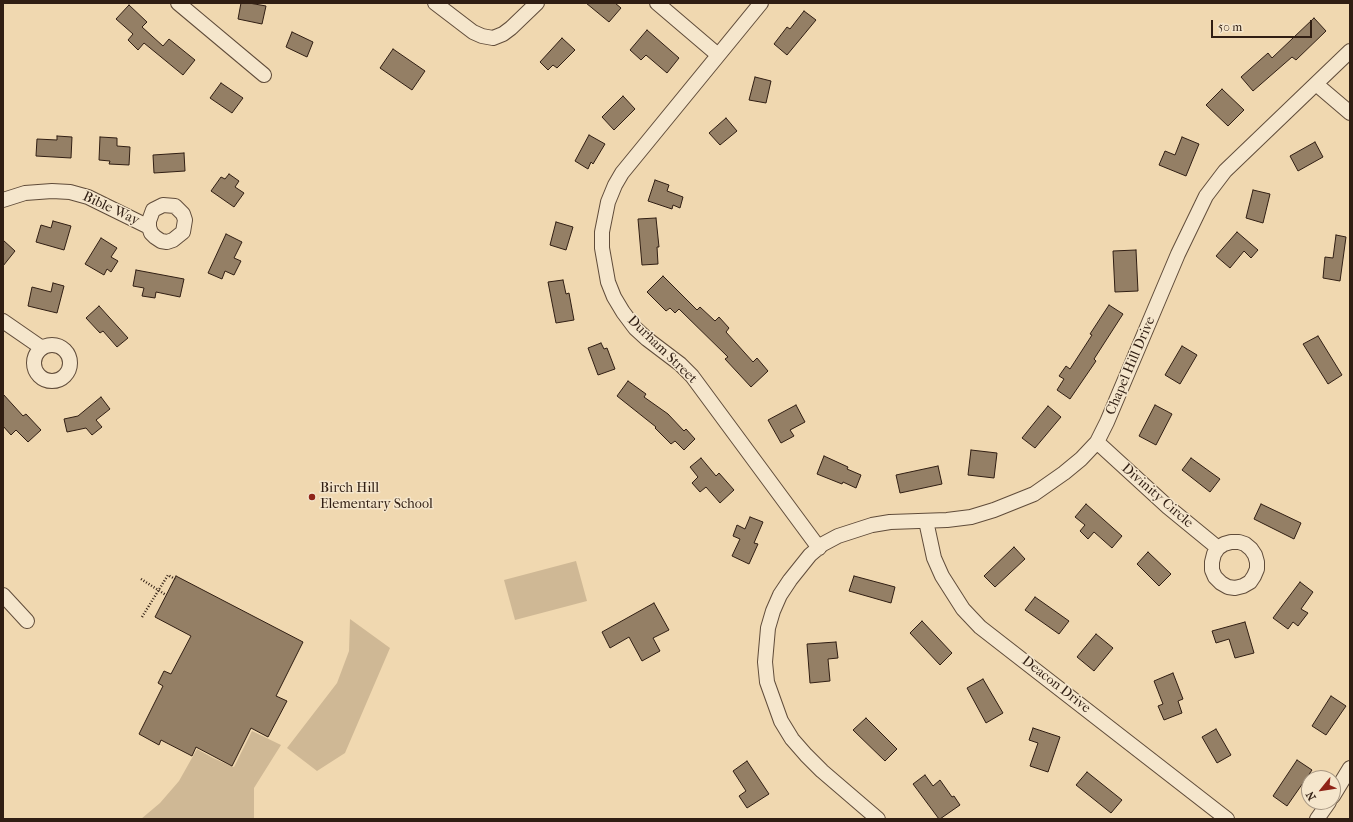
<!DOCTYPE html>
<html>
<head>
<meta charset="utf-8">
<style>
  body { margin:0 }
  #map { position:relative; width:1353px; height:822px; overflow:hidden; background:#f0d8b0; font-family:"IM FELL French Canon",serif }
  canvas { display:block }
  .frame { position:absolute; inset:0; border:4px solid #301e13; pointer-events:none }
  .north { position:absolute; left:1301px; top:770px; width:40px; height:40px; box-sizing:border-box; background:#f5e6cc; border:1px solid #a69682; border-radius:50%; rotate:240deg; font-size:11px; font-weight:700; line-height:16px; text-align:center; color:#301e13 }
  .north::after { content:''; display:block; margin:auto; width:14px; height:18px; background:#8f2418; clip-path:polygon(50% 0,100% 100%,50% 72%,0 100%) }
  .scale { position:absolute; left:1211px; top:20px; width:101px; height:18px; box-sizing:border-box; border:2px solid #301e13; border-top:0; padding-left:5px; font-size:12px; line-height:14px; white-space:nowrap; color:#301e13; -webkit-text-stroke:3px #f5e6cc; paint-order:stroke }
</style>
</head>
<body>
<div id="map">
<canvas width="1353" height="822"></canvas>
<div class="frame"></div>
<div class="north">N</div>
<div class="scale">50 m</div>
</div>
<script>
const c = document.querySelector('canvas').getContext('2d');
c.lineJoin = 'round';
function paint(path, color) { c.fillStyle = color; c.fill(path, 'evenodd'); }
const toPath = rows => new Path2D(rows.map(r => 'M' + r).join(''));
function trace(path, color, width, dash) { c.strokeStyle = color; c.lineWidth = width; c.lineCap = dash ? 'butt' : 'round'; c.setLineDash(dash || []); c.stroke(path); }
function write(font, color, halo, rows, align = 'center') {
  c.font = font + ' "IM FELL French Canon",serif'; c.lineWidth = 3; c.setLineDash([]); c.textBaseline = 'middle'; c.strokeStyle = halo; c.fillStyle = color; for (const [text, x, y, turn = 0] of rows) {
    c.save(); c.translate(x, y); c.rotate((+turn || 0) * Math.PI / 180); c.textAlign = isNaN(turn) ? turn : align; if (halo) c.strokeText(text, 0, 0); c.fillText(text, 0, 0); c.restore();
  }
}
paint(toPath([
  [576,561,587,601,515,620,504,580],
  [350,619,390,648,345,753,317,771,287,748,337,683,349,651],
  [252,731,281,745,254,788,254,819,141,819,160,803,179,781,197,749,213,758,234,767]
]), '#cfb895');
const building = toPath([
  [241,3,249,3,266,6,262,24,238,19,241,3],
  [586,3,615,3,621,8,609,22,586,3],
  [129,5,147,22,142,27,163,46,169,39,195,60,183,75,144,43,138,50,128,40,133,34,116,19,129,5],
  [804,11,816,20,787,55,774,44,787,27,790,29,804,11],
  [1314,18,1326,31,1296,60,1292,57,1253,91,1241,77,1268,53,1272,58,1314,18],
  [647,30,679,58,667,73,646,55,641,60,630,50,647,30],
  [292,32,313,42,307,57,286,47,292,32],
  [562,38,575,50,557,68,553,65,548,70,540,62,562,38],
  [393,49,425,71,412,90,380,68,393,49],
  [755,77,771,81,766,103,749,100,755,77],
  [221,83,243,98,232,113,210,98,221,83],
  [1222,89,1244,110,1228,126,1206,105,1222,89],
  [623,96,635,109,614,130,602,117,623,96],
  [726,118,737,131,720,145,709,133,726,118],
  [589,135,605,144,593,164,591,162,588,169,575,161,589,135],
  [57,136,72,137,71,158,36,156,37,139,57,140,57,136],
  [100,137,117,138,117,146,130,147,129,165,109,164,110,161,99,160,100,137],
  [1182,137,1199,144,1186,176,1159,165,1165,151,1175,155,1182,137],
  [1315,142,1323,157,1298,171,1290,156,1315,142],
  [184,153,185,171,154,173,153,155,184,153],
  [229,174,239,181,235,187,244,193,234,207,211,191,221,177,225,179,229,174],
  [655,180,669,185,667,191,683,197,680,208,673,205,672,209,648,201,655,180],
  [1253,190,1270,194,1263,223,1246,218,1253,190],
  [656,218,659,247,657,247,658,264,642,265,638,219,656,218],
  [53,221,71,226,64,250,36,242,41,225,51,228,53,221],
  [556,222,573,227,566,250,550,245,556,222],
  [1237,232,1258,250,1251,258,1244,251,1230,268,1216,256,1237,232],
  [226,234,242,242,234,258,241,261,234,275,225,271,222,279,208,273,226,234],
  [1336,235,1346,237,1340,281,1323,278,1325,257,1333,258,1336,235],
  [101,238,117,248,111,257,118,261,111,272,107,269,104,275,85,264,101,238],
  [3,240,15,251,3,266,3,240],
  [1136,250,1138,291,1115,292,1113,251,1136,250],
  [136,270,184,279,180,297,156,292,155,298,142,296,144,288,133,286,136,270],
  [663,276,697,310,700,307,715,321,719,317,729,328,726,332,753,362,757,358,768,371,751,387,725,359,728,357,679,309,675,313,670,308,666,311,647,292,663,276],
  [563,280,566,294,569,293,574,320,556,323,548,282,563,280],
  [53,283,64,286,57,313,28,306,32,287,51,292,53,283],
  [1109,305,1123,314,1094,359,1096,361,1070,399,1057,390,1064,379,1059,376,1066,366,1070,369,1092,335,1090,334,1109,305],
  [99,306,128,338,117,347,103,331,100,333,86,318,99,306],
  [1318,336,1342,375,1328,384,1303,344,1318,336],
  [601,343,604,349,607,348,615,369,598,375,588,348,601,343],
  [1182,346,1197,355,1180,384,1165,375,1182,346],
  [628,381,646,394,644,397,668,414,684,431,686,429,695,439,684,450,675,441,671,444,655,428,656,427,617,396,628,381],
  [3,394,23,416,26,414,41,430,28,442,16,430,11,435,3,426,3,394],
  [101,397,110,409,96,420,102,427,92,435,86,428,67,432,64,419,78,416,101,397],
  [796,405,805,422,790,430,794,436,781,443,768,420,796,405],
  [1155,405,1172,414,1156,445,1139,436,1155,405],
  [1048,406,1061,417,1035,448,1022,438,1048,406],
  [971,450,997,453,994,478,968,475,971,450],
  [824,456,848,467,847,469,861,475,856,488,843,482,842,484,817,474,824,456],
  [701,458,716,476,719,473,734,490,720,503,706,487,700,492,692,483,698,477,690,467,701,458],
  [1191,458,1220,479,1210,492,1182,470,1191,458],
  [938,466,942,484,900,493,896,475,938,466],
  [1086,504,1122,536,1112,548,1094,532,1088,539,1080,531,1085,525,1075,517,1086,504],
  [1261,504,1301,523,1294,539,1254,519,1261,504],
  [750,517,763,522,754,543,758,544,749,564,732,556,740,539,733,536,737,525,745,529,750,517],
  [1014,547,1025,559,995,587,984,576,1014,547],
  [1148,552,1171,574,1159,586,1137,564,1148,552],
  [176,576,303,642,276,696,287,701,268,737,251,728,232,766,196,747,192,756,161,740,159,745,139,734,163,686,158,683,164,671,171,674,191,636,155,617,176,576],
  [854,576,895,587,891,603,849,591,854,576],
  [1300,582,1313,592,1301,609,1308,613,1298,626,1293,622,1288,629,1273,618,1300,582],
  [1035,597,1069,621,1059,634,1025,610,1035,597],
  [654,603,669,630,653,638,660,651,642,661,629,637,610,648,602,632,654,603],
  [922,621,952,653,940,665,910,633,922,621],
  [1245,622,1254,653,1235,658,1229,639,1216,643,1212,631,1245,622],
  [1096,634,1113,648,1094,671,1077,657,1096,634],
  [836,642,838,658,828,659,830,681,810,683,807,644,836,642],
  [1173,673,1183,699,1178,701,1182,713,1164,720,1158,706,1163,704,1154,681,1173,673],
  [983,679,1003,713,986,723,967,688,983,679],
  [1331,696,1346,706,1326,735,1312,726,1331,696],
  [866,718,897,749,885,761,853,730,866,718],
  [1033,728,1060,737,1048,772,1030,766,1038,743,1029,740,1033,728],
  [1216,729,1231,755,1217,763,1202,737,1216,729],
  [1297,760,1312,770,1287,806,1273,796,1297,760],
  [747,761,769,794,747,808,739,796,746,791,733,771,747,761],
  [1087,772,1122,800,1111,813,1076,785,1087,772],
  [925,775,933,786,940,780,952,797,954,796,960,805,940,819,939,819,913,784,925,775]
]);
paint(building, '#947f65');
trace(building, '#301e13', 1);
const minor = toPath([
  [178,3,264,75],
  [435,3,473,32,482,36,493,38,503,34,511,28,537,3],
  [657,3,718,55],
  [761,3,622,173,615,185,608,202,602,232,602,248,608,282,614,297,623,312,635,328,647,339,680,364,692,376,819,548],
  [1316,84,1350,113],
  [3,200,25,193,52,191,70,192,88,197,149,227,151,233,155,237,161,241,167,242,173,240,183,232,185,220,183,214,175,206,163,205,153,210,149,221,149,227],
  [3,321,42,348],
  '34 363a18 18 0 1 1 36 0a18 18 0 1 1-36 0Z',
  [1097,442,1168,507,1218,548,1214,554,1212,562,1212,570,1215,577,1221,583,1228,587,1235,588,1243,586,1250,582,1254,576,1257,569,1257,562,1255,555,1251,549,1245,544,1239,542,1231,542,1224,544,1218,548],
  [926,521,934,558,942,576,963,609,980,627,1227,819],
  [3,595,27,621],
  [1333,796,1350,768],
  [878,819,822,771,806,755,792,739,781,721,767,682,765,662,768,628,773,611,780,595,790,580,810,555,823,544,838,536,872,525,890,522,947,520,971,517,994,510,1034,494,1064,473,1081,459,1097,442,1107,422,1178,254,1206,196,1225,171,1350,51],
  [1317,819,1329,802]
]);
trace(minor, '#604c3a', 16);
trace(toPath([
  [141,579,166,595],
  [142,617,168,575,175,579]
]), '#301e13', 2.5, [1, 2]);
trace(minor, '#f5e6cc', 14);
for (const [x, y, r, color] of [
  [312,497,4,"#8f2418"]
]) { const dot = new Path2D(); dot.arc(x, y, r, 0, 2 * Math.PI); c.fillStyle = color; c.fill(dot); trace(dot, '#f5e6cc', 1.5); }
write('14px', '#301e13', '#f5e6cc', [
  ["Bible Way",111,209,25],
  ["Durham Street",662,350,44],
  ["Chapel Hill Drive",1131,366,-67],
  ["Divinity Circle",1157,496,41],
  ["Deacon Drive",1056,685,38]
]);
write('14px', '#301e13', '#f5e6cc', [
  ["Birch Hill",320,489],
  ["Elementary School",320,505]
], 'left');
</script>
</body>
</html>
